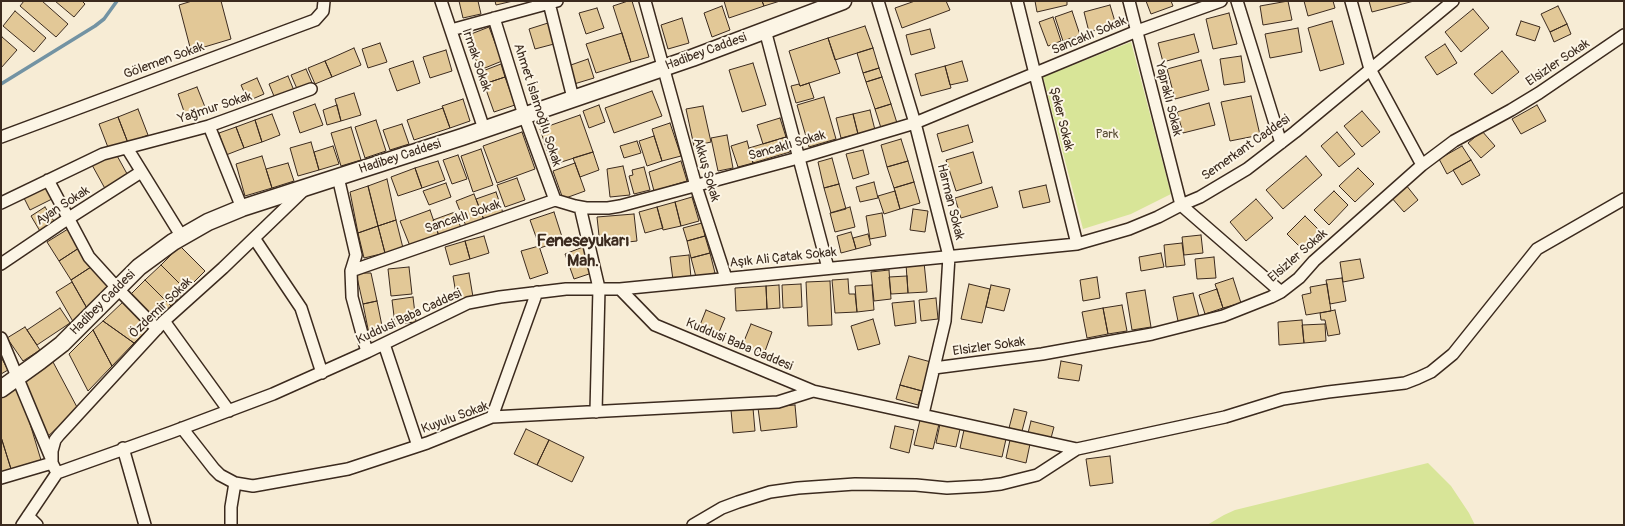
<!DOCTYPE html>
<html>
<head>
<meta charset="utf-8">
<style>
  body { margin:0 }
  #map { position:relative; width:1625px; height:526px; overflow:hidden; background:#f7ecd5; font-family:Pangolin,sans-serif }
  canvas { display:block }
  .frame { position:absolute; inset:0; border:2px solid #3b2a1e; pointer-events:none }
</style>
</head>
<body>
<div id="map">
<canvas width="1625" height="526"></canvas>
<div class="frame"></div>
</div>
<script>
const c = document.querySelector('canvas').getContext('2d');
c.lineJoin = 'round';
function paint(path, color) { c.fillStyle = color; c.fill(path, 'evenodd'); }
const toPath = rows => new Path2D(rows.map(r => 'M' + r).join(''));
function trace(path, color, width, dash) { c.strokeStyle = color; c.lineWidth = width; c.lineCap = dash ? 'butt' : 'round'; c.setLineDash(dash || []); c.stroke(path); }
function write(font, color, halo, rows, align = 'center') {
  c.font = font + ' Pangolin,sans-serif'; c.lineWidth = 4; c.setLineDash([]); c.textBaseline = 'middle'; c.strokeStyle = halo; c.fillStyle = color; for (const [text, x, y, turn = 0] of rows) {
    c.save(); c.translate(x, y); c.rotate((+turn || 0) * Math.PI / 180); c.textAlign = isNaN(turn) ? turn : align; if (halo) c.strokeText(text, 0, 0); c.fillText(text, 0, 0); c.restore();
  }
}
paint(toPath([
  [1131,42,1171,194,1131,214,1083,229,1043,77],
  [1428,463,1451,486,1469,513,1475,525,1207,525,1224,515,1235,510]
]), '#d8e598');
trace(toPath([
  [1,84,95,26,104,19,117,1]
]), '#7393a3', 3.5);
const building = toPath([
  [24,1,42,1,68,24,56,37,20,6,24,1],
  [55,1,82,1,85,4,74,17,55,1],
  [192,1,221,1,231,39,191,51,179,5,192,1],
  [459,1,478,1,481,14,463,18,459,1],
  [495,1,513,1,496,5,495,1],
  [628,1,632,1,649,57,631,62,613,6,628,1],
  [724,1,762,1,764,6,729,18,724,1],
  [762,1,780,1,764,6,762,1],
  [915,1,946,1,950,10,902,28,895,8,915,1],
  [1035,1,1067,1,1067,5,1037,12,1035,1],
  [1146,1,1171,1,1173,6,1151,14,1146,1],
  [1288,1,1292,20,1263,25,1260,6,1288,1],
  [1304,1,1333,1,1335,8,1308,16,1304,1],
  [1369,1,1414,1,1372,12,1369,1],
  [1110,5,1116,25,1089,32,1084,12,1110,5],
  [722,6,730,30,712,37,704,13,722,6],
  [1558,6,1567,24,1550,32,1541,14,1558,6],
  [597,8,604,28,586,34,579,13,597,8],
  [1473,9,1489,28,1461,52,1445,32,1473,9],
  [15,11,46,38,34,52,3,26,15,11],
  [1072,11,1080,35,1063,41,1055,17,1072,11],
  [1229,13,1237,44,1213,49,1206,19,1229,13],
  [1053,17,1061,41,1048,46,1039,22,1053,17],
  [682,18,689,43,668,49,661,25,682,18],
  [1332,21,1344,64,1320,71,1308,28,1332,21],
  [1521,21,1540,27,1535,41,1516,35,1521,21],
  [548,23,554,44,535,49,529,29,548,23],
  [1567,24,1571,34,1554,42,1550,32,1567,24],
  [865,26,873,48,835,60,828,38,865,26],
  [489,27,502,61,480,70,466,36,489,27],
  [1298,28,1302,52,1270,58,1265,34,1298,28],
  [930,29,935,48,911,55,906,35,930,29],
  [622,33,631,62,596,73,586,44,622,33],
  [1194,34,1199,52,1163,62,1158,43,1194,34],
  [2,37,17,50,1,68,1,38,2,37],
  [828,38,840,73,800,86,789,51,828,38],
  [380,43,387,62,368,68,362,49,380,43],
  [1445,44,1457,63,1437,75,1425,57,1445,44],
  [354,48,361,65,332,77,325,61,354,48],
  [873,48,879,68,863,73,857,53,873,48],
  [446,50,452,71,430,78,423,57,446,50],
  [1502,51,1519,72,1492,94,1474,74,1502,51],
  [1241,56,1245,82,1224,85,1220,59,1241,56],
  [588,59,594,78,574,84,568,66,588,59],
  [1201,60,1209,90,1175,99,1167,69,1201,60],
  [325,61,332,77,315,84,308,68,325,61],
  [413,61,420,83,397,91,389,69,413,61],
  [962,61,968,81,950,85,945,66,962,61],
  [753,63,766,105,742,112,729,70,753,63],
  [501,64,505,77,484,84,480,72,501,64],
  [945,66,951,88,921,96,915,74,945,66],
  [879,68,882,77,866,82,863,73,879,68],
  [306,69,313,85,298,91,291,75,306,69],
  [288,76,295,93,276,101,269,84,288,76],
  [505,77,515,105,494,112,484,84,505,77],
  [882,77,891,104,875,109,866,82,882,77],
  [257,78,264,94,248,101,241,85,257,78],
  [809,83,814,98,796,103,791,86,799,84,800,86,809,83],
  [197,87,207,112,187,120,178,94,197,87],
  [652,91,662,116,614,133,605,108,652,91],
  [354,93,361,115,341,121,335,99,354,93],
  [1251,96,1260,135,1230,141,1221,102,1251,96],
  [824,97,836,139,809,147,797,105,824,97],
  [463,99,470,121,450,128,442,106,463,99],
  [1209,103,1215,125,1183,133,1177,112,1209,103],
  [315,104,323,125,300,133,293,112,315,104],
  [891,104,897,123,881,128,875,109,891,104],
  [337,105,341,121,327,125,323,110,337,105],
  [599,105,605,122,589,128,583,111,599,105],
  [1537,105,1546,121,1521,134,1512,119,1537,105],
  [703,106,711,142,694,146,686,109,703,106],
  [443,108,450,128,414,140,407,120,443,108],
  [138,109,148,135,128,143,118,117,138,109],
  [870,110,875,130,858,134,853,114,870,110],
  [1362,111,1380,132,1362,147,1344,126,1362,111],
  [272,114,280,135,262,142,255,120,272,114],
  [853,114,858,134,841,138,836,118,853,114],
  [580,115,593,152,552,165,540,129,580,115],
  [118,117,128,143,109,150,99,124,118,117],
  [780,118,786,137,763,144,757,125,780,118],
  [255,120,262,142,244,148,236,127,255,120],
  [376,120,386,151,365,158,355,127,376,120],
  [670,123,681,156,662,161,652,129,670,123],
  [402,124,409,144,390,150,383,130,402,124],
  [968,125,973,142,942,152,937,134,968,125],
  [236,127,244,148,226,155,219,133,236,127],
  [351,127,361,160,341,166,331,133,351,127],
  [1482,131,1495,146,1481,158,1468,143,1482,131],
  [522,132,535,169,497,183,483,146,522,132],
  [1337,132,1355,154,1339,167,1321,146,1337,132],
  [727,135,733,168,718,171,711,138,727,135],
  [654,136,662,161,647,166,639,141,654,136],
  [786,137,790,152,753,163,749,148,786,137],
  [901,139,908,161,887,167,881,145,901,139],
  [637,141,641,153,624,158,620,146,637,141],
  [747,141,753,163,738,167,731,146,747,141],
  [311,142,319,170,298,176,290,148,311,142],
  [333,146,339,164,319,170,314,152,333,146],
  [1462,146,1471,160,1447,174,1439,159,1462,146],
  [481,149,493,185,473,192,461,156,481,149],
  [863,150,869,174,853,179,846,154,863,150],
  [115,152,131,181,108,194,92,165,115,152],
  [593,152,599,170,580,177,573,158,593,152],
  [973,152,982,183,956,191,946,160,973,152],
  [458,155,467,179,452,184,443,160,458,155],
  [262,156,272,188,245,196,236,164,262,156],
  [1306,156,1322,175,1283,209,1266,190,1306,156],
  [832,158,839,184,824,188,818,162,832,158],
  [1471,160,1480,175,1462,185,1453,170,1471,160],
  [438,161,445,180,422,188,415,168,438,161],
  [681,161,687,181,654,191,649,172,681,161],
  [908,161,914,182,894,188,887,167,908,161],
  [288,163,294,181,272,188,266,169,288,163],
  [575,163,585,191,563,199,553,171,575,163],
  [623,166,630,195,610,197,607,169,623,166],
  [644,167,650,190,634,194,629,176,633,175,632,170,644,167],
  [415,168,422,188,398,196,391,177,415,168],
  [1358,168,1374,184,1355,202,1339,186,1358,168],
  [517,178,525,200,505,207,497,185,517,178],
  [387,179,396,220,378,226,368,186,387,179],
  [874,182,878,198,860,202,856,187,874,182],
  [914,182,920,203,900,209,894,188,914,182],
  [446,183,451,197,429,205,423,191,446,183],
  [839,184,846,209,831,213,824,188,839,184],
  [1046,185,1050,202,1023,208,1019,191,1046,185],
  [1406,185,1418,200,1404,212,1391,197,1406,185],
  [368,186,378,226,358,233,350,192,368,186],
  [46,187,52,199,30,210,24,198,46,187],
  [992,187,998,207,961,218,955,198,992,187],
  [895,191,900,209,884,214,878,196,895,191],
  [1334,191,1348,205,1329,225,1314,210,1334,191],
  [496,192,503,213,484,220,476,199,496,192],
  [474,194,484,220,466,226,456,201,474,194],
  [692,197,699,221,681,226,675,202,692,197],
  [1256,199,1273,218,1246,241,1230,222,1256,199],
  [675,202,681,226,663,230,657,207,675,202],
  [45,207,59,229,44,238,31,216,45,207],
  [657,207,663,228,645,233,639,212,657,207],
  [850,207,855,227,835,232,830,213,850,207],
  [913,209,928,211,925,232,910,230,913,209],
  [430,210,439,236,410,246,400,221,430,210],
  [455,212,461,228,439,236,433,220,455,212],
  [554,212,563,240,540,248,530,220,554,212],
  [882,213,886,236,870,239,866,216,882,213],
  [634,214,637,241,600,245,597,217,634,214],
  [1305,216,1321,232,1303,250,1287,234,1305,216],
  [396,220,403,248,385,253,378,226,396,220],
  [702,223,705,236,687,241,683,228,702,223],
  [378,226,385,253,364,258,358,233,378,226],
  [68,229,79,248,59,261,47,242,68,229],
  [851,232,856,249,841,253,837,236,851,232],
  [868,234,871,245,856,249,853,238,868,234],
  [1201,235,1203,253,1184,255,1182,237,1201,235],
  [484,236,489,253,470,259,465,241,484,236],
  [705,236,710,253,691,258,687,241,705,236],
  [465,241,470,259,450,265,445,247,465,241],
  [1182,243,1185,265,1166,267,1164,245,1182,243],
  [180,246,205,271,186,290,161,265,180,246],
  [539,246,548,273,530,279,521,251,539,246],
  [583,247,592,273,574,279,565,254,583,247],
  [79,248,91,267,71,280,59,261,79,248],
  [710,253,715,273,696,277,691,258,710,253],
  [1161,253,1164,267,1141,271,1139,257,1161,253],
  [689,255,691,278,673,280,670,257,689,255],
  [1214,257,1216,278,1197,279,1195,259,1214,257],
  [1360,259,1364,278,1343,282,1340,262,1360,259],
  [924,262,927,292,908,293,906,264,924,262],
  [161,265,186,290,171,306,145,280,161,265],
  [91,267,108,287,88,310,71,280,91,267],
  [409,267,412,294,391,296,388,269,409,267],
  [889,270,891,299,874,301,871,272,889,270],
  [356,273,371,273,377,301,363,304,356,273],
  [469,273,473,297,457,300,453,276,469,273],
  [907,276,908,293,891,294,889,277,907,276],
  [1097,277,1100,298,1083,301,1080,280,1097,277],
  [1233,278,1241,303,1223,308,1215,284,1233,278],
  [1342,278,1346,301,1330,304,1326,280,1342,278],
  [848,279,849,294,855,294,857,312,835,313,832,280,848,279],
  [145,280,171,306,155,321,130,295,145,280],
  [830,281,832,325,808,326,806,282,830,281],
  [72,282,88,310,75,325,56,292,72,282],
  [801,284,802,307,783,308,782,285,801,284],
  [969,284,990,289,982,323,961,319,969,284],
  [1327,284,1331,311,1306,315,1302,295,1311,293,1310,287,1327,284],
  [779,285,780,308,767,309,766,286,779,285],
  [872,285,874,310,857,312,855,286,872,285],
  [991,285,1010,289,1004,311,986,307,991,285],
  [766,286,767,309,736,311,735,288,766,286],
  [1217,289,1223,308,1205,314,1199,295,1217,289],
  [1145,290,1151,327,1132,330,1126,293,1145,290],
  [1193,293,1199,317,1178,321,1173,297,1193,293],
  [413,297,416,322,395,324,392,300,413,297],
  [936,298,938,319,921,321,919,300,936,298],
  [124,301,150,327,134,343,103,321,124,301],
  [377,301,383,331,369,334,363,304,377,301],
  [914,301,916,323,895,326,892,303,914,301],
  [1122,305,1127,331,1108,334,1103,308,1122,305],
  [60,308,70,323,37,345,27,330,60,308],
  [1103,308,1108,334,1087,338,1082,312,1103,308],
  [706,310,725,318,717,337,698,330,706,310],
  [1335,310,1340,334,1328,336,1325,320,1321,320,1320,313,1335,310],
  [873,319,880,344,858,350,851,326,873,319],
  [1302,320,1304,343,1279,345,1278,322,1302,320],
  [103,321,134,343,112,366,93,330,103,321],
  [751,324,772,332,764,354,742,346,751,324],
  [1325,324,1326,341,1304,343,1302,325,1325,324],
  [25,327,40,350,23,361,7,338,25,327],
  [93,330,112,366,88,391,69,354,93,330],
  [909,356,931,362,922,391,900,385,909,356],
  [1,357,8,370,1,374,1,357],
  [1061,361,1082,365,1079,381,1058,378,1061,361],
  [53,362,78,409,47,437,24,380,53,362],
  [18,384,41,460,11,469,1,437,1,394,18,384],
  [900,385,922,391,918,405,896,399,900,385],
  [795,405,797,427,761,431,758,408,795,405],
  [753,408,755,431,733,433,731,410,753,408],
  [1014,409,1027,412,1022,431,1009,428,1014,409],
  [920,420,939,424,933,449,914,445,920,420],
  [1031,421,1054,427,1051,438,1028,433,1031,421],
  [940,424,960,429,956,447,936,443,940,424],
  [895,426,914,430,909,453,890,448,895,426],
  [526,429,549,440,537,465,514,454,526,429],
  [964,430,1006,439,1002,457,960,448,964,430],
  [1,437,11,469,1,472,1,437],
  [549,440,584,457,572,482,537,465,549,440],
  [1010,440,1030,444,1026,463,1006,458,1010,440],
  [1110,456,1113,483,1090,486,1086,459,1110,456]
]);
paint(building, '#e2c897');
trace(building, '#3b2a1e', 1);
const street = toPath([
  [441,1,484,129],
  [645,1,696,186,726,278],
  [878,1,915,123,949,256,945,321,923,414],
  [1017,1,1077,244],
  [1129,1,1181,205,1281,292],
  [1237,1,1281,143],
  [1351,1,1370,69,1422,165],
  [549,3,573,98],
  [494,18,524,115,555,200],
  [451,30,557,1],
  [765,30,828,268],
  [209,126,242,208],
  [1,137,315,20,323,11,324,1],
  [127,148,182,237],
  [338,177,356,255,351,271,352,297,367,352],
  [48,180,89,257,118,289,157,329],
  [1,203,103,154,209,126,311,89],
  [580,207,599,288,596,412],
  [254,238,301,308,322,373],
  [1,264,69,218,141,172],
  [351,271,555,200,575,206,586,208,608,208,620,206,798,158,915,123,1137,31,1221,1],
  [620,289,655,325,813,391,1077,449,1225,417,1283,399,1328,392,1405,383,1418,378,1431,372,1453,354,1537,249,1624,199],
  [164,321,229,411],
  [1,338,51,458],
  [384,344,418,446],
  [934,368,1042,354,1152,334,1223,316,1271,297,1281,292,1299,278,1314,261,1422,165,1454,141,1511,110,1539,93,1624,35],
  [492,417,537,292],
  [182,428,214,469,220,475,235,483,253,486,348,469,427,443,492,417,778,402,813,391],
  [123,448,145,525],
  [52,463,52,451,55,440,59,435,164,321,223,268,305,189],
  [57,473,172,432,273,394,367,352,468,303,500,297,566,289,620,289,1077,244,1129,229,1158,217,1181,205,1200,197,1247,169,1295,132,1453,1],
  [1,478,52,463,55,469],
  [28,516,37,525],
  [22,525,57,473],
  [231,525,231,507,235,483],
  [693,525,722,508,738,502,770,492,798,488,855,484,916,485,947,488,983,486,1001,484,1037,475,1077,449]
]);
const secondary = toPath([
  [1,389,40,361,62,344,139,267,173,242,208,222,242,208,462,137,692,58,843,1]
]);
trace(street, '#3b2a1e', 14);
trace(secondary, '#3b2a1e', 19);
trace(street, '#fcf5e5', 11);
trace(secondary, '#fcf5e5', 16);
write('13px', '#3b2a1e', '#fcf5e5', [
  ["Sancaklı Sokak",1089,36,-23],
  ["Hadibey Caddesi",706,52,-20],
  ["Irmak Sokak",476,60,71],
  ["Gölemen Sokak",164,61,-20],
  ["Elsizler Sokak",1558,63,-34],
  ["Yapraklı Sokak",1168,99,76],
  ["Ahmet İslamoğlu Sokak",537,105,72],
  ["Yağmur Sokak",215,108,-18],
  ["Şeker Sokak",1061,119,76],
  ["Sancaklı Sokak",787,146,-16],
  ["Semerkant Caddesi",1246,148,-35],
  ["Hadibey Caddesi",400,157,-18],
  ["Akkuş Sokak",706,170,74],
  ["Harman Sokak",950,202,76],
  ["Ayan Sokak",63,206,-33],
  ["Sancaklı Sokak",463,217,-19],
  ["Elsizler Sokak",1298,256,-41],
  ["Aşık Ali Çatak Sokak",783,258,-6],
  ["Hadibey Caddesi",103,303,-45],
  ["Özdemir Sokak",161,308,-44],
  ["Kuddusi Baba Caddesi",409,317,-25],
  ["Kuddusi Baba Caddesi",739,345,23],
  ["Elsizler Sokak",989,347,-8],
  ["Kuyulu Sokak",455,418,-20]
]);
write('13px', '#5a4f36', '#fcf5e5', [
  ["Park",1107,135]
]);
write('bold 17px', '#3b2a1e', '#fcf5e5', [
  ["Feneseyukarı",583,242],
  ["Mah.",583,262]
]);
</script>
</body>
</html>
